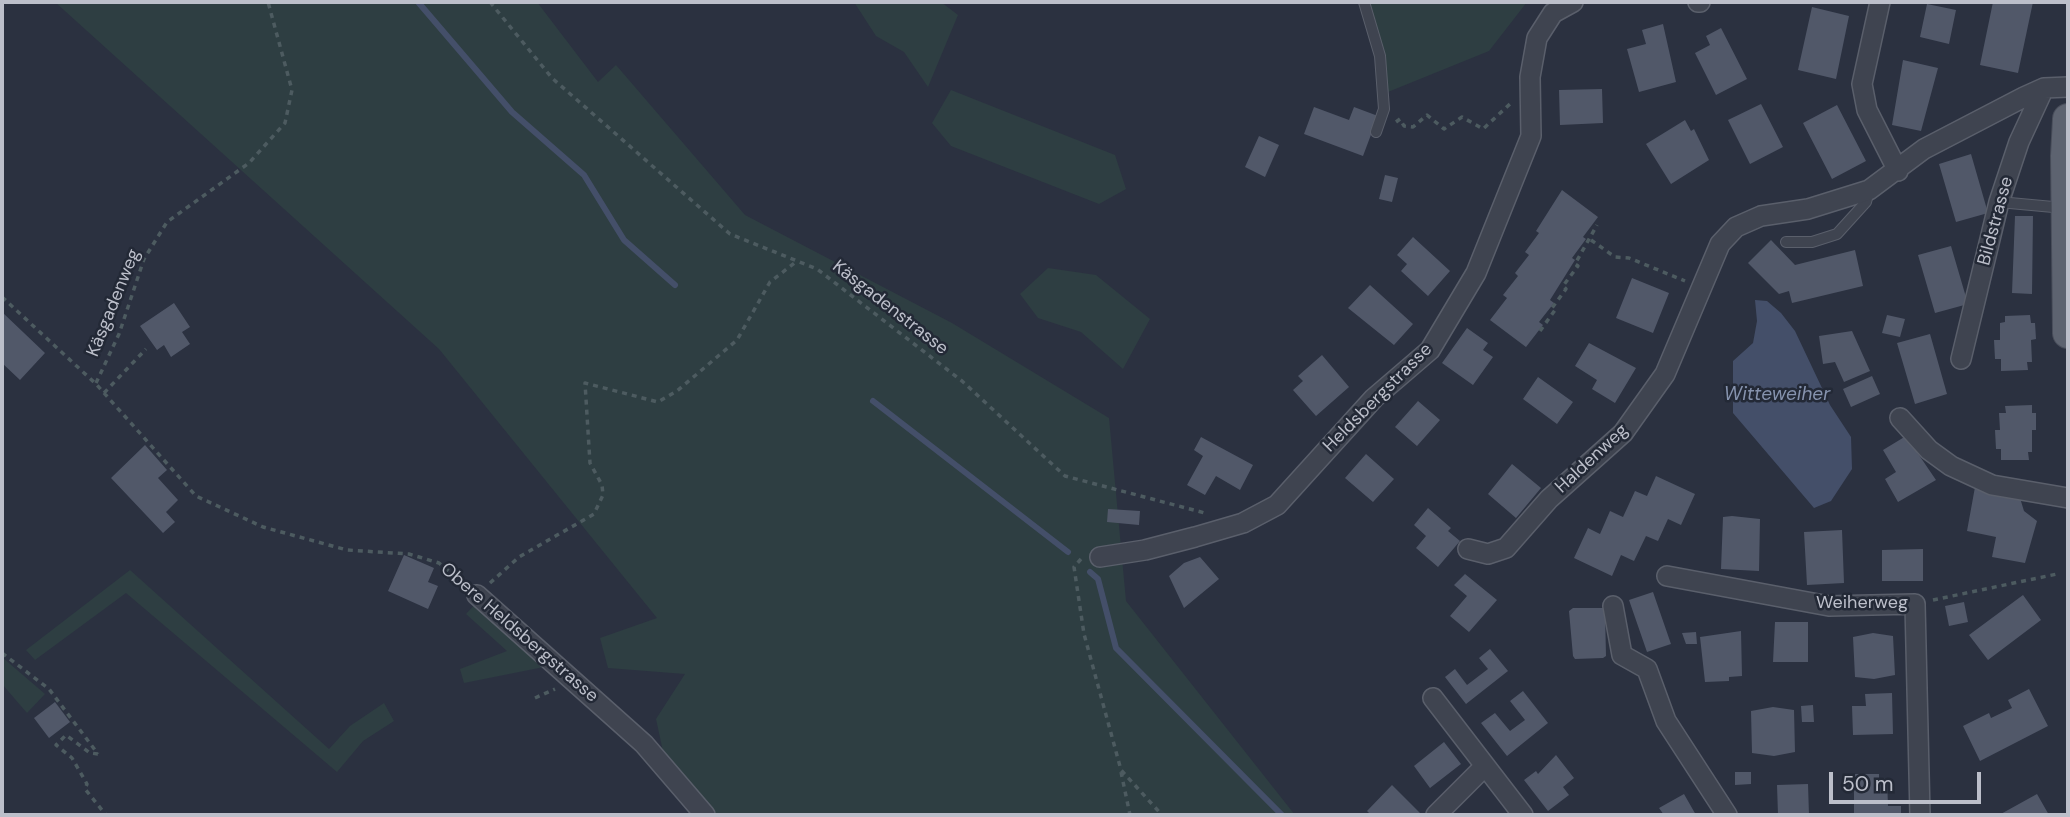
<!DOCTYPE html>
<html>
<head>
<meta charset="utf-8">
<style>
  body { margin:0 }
  #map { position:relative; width:2070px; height:817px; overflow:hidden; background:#2b3140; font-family:"DM Sans",sans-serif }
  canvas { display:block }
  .frame { position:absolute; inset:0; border:4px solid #bcbfca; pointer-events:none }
  .scale { position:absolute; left:1829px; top:772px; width:152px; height:32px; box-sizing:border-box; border:4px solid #bcbfca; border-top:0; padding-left:9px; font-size:21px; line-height:24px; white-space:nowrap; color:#bcbfca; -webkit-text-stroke:5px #232936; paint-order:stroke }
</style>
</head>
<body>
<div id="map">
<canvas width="2070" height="817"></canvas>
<div class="frame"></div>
<div class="scale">50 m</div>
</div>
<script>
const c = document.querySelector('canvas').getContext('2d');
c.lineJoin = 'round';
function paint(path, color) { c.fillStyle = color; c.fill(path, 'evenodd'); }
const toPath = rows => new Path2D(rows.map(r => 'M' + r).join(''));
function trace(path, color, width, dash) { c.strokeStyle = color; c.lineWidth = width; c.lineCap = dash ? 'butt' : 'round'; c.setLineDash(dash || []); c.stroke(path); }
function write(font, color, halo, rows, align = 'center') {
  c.font = font + ' "DM Sans",sans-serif'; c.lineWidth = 5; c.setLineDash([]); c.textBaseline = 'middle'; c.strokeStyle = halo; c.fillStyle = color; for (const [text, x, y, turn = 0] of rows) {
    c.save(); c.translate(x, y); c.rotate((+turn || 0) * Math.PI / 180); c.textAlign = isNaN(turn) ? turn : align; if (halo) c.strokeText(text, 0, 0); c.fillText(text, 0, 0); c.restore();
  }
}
paint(toPath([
  [55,2,537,2,598,82,616,65,745,215,952,323,1109,418,1126,601,1295,815,716,815,670,784,656,719,685,674,608,668,600,638,657,618,439,349],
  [854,2,941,2,958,15,928,87,904,52,876,36],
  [1364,2,1527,2,1489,51,1383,94],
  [951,90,1115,155,1126,189,1099,204,951,146,932,123],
  [1048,268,1096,275,1150,319,1123,369,1081,332,1038,318,1020,294],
  [130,570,329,749,350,726,384,703,394,721,363,741,337,772,126,593,35,660,26,650],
  [477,602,549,666,464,683,460,669,507,651,466,614],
  [2,657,45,694,27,713,2,684]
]), '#2e3e42');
paint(toPath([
  [1755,300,1767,301,1781,313,1795,331,1830,405,1851,437,1852,469,1831,501,1814,508,1733,413,1733,361,1753,343,1757,321]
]), '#444f69');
trace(toPath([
  [418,2,512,112,584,175,624,240,675,285],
  [873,401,1068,552],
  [1090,572,1098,579,1116,648,1282,815]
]), '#444f69', 6);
paint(toPath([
  [1993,2,2033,2,2018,73,1980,65],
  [1927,4,1956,10,1949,44,1920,37],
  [1812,7,1849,16,1836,79,1798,70],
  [1663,24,1676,82,1639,92,1627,49,1646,44,1642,30],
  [1721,28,1747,79,1716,95,1695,53,1710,45,1706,36],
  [1903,60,1938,68,1921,131,1892,125],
  [1602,89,1603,123,1560,125,1559,90],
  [1761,104,1783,147,1750,164,1728,120],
  [1837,105,1866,161,1832,179,1803,123],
  [1314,107,1349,120,1354,107,1378,116,1363,156,1304,134],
  [1685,120,1691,131,1694,129,1709,160,1671,184,1646,144],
  [1259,136,1279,145,1265,177,1245,167],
  [1971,154,1988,213,1956,222,1939,164],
  [1385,175,1398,178,1392,202,1379,199],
  [1562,190,1598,217,1583,237,1586,239,1572,258,1575,260,1550,300,1554,303,1539,322,1543,325,1526,347,1490,320,1507,298,1503,295,1518,276,1515,273,1529,255,1525,252,1539,233,1536,231],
  [2015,216,2033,216,2032,294,2012,293],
  [1413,237,1450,271,1428,296,1401,271,1407,264,1397,255],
  [1771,240,1795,265,1855,250,1863,286,1792,303,1789,291,1779,294,1748,263],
  [1951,246,1968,304,1935,313,1918,255],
  [1632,278,1669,293,1653,333,1616,318],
  [1370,285,1413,324,1394,345,1348,308],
  [174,303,190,327,182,332,190,344,171,357,164,345,157,350,140,326],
  [2,312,45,353,20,380,2,363],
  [1887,315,1905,319,1900,337,1882,333],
  [2030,315,2031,323,2035,323,2036,339,2031,340,2032,362,2027,362,2028,370,2001,371,2001,359,1995,359,1994,340,2000,340,2000,323,2005,322,2005,316],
  [1467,328,1488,343,1483,350,1493,357,1473,385,1442,363],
  [1852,331,1870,371,1844,382,1835,362,1823,364,1819,336],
  [1930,334,1947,394,1915,404,1897,343],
  [1589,343,1636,368,1615,403,1592,389,1597,380,1575,366],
  [1322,355,1349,387,1316,416,1293,390,1303,381,1298,376],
  [1872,376,1880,394,1851,407,1843,389],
  [1538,377,1573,402,1557,424,1523,399],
  [1418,401,1440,420,1417,446,1395,427],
  [2032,405,2032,413,2036,413,2036,430,2032,430,2032,452,2028,452,2029,460,2001,460,2001,449,1996,449,1995,430,2000,430,1999,413,2006,413,2005,406],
  [1906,436,1936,480,1898,502,1885,479,1896,472,1883,450],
  [1201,437,1253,465,1240,490,1216,476,1205,495,1187,485,1203,456,1194,450],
  [145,445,167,470,158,478,178,500,166,512,175,522,163,533,111,478],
  [1366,454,1394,479,1373,502,1345,478],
  [1512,464,1541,488,1516,518,1488,494],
  [1656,476,1695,494,1681,525,1668,519,1658,541,1646,536,1634,561,1621,555,1612,576,1574,558,1588,528,1600,534,1610,511,1623,517,1635,491,1647,496],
  [1975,487,2020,498,2024,511,2037,521,2025,563,1992,557,1996,537,1967,531],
  [1428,508,1451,528,1448,531,1460,541,1438,567,1416,548,1426,536,1414,525],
  [1108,509,1140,511,1139,525,1107,522],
  [1732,516,1760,519,1759,571,1721,569,1723,517],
  [1842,530,1844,583,1807,585,1804,532],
  [1923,549,1923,581,1882,581,1882,550],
  [404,555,434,568,428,582,438,586,428,609,388,591],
  [1200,557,1219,579,1184,608,1169,576,1184,563],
  [1465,574,1497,600,1469,632,1450,616,1467,596,1454,585],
  [1653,592,1671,644,1647,652,1629,600],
  [2023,595,2041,620,1988,660,1969,635],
  [1964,602,1968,622,1949,626,1945,606],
  [1573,608,1603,608,1605,611,1606,656,1603,658,1575,659,1573,656,1569,611],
  [1775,622,1808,622,1808,662,1773,662],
  [1741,631,1742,676,1729,677,1729,681,1705,682,1700,637],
  [1696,632,1697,644,1686,644,1682,633],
  [1873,633,1893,636,1895,675,1874,679,1855,677,1853,637],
  [1490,649,1508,671,1466,704,1445,677,1455,669,1467,685,1488,669,1479,658],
  [2029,689,2048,726,1980,761,1963,726,1989,713,1991,718,2012,708,2008,700],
  [1523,691,1548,723,1507,756,1481,723,1495,713,1510,731,1525,720,1510,701],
  [1892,693,1893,734,1853,735,1852,706,1866,706,1865,694],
  [55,702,70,722,49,738,34,718],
  [1813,705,1814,722,1802,722,1801,706],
  [1773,707,1794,710,1795,752,1774,756,1752,753,1751,711],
  [1444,742,1461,764,1430,788,1414,766],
  [1556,755,1574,778,1563,787,1569,795,1548,811,1524,780,1536,771,1538,774],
  [1735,772,1751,772,1751,784,1735,785],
  [1854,774,1879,774,1879,778,1887,778,1888,806,1901,806,1901,815,1854,815],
  [1808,784,1809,815,1778,815,1777,785],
  [1392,785,1422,815,1371,815,1367,811],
  [1684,794,1696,815,1664,815,1659,808],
  [2037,794,2049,815,1999,815]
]), '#515869');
const service = toPath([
  [1364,2,1380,56,1384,109,1376,132],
  [1999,202,2064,208],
  [1786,242,1812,242,1837,234,1866,202,1869,190]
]);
const minor = toPath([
  [1698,2,1700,2],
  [1880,2,1862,84,1867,110,1898,171],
  [1961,359,1999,202,2019,142,2044,88],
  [1900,418,1929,450,1951,466,1992,485,2068,498],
  [1468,549,1488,554,1506,548,1549,499,1623,433,1665,374,1720,244,1736,227,1761,216,1808,209,1869,190,1924,149,2024,97,2044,88,2068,87],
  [1100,557,1145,550,1195,537,1243,523,1277,505,1374,398,1430,350,1476,273,1531,136,1530,77,1537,38,1553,13,1573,2],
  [1667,576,1829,606,1915,604,1920,815],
  [477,595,644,744,705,815],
  [1613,606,1622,655,1647,669,1666,721,1727,815],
  [1433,698,1523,815],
  [1436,815,1485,766]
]);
const primary = toPath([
  [2068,119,2066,156,2068,333]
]);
trace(service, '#5a5f6b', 12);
trace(minor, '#5a5f6b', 22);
trace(primary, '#484d5a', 32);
trace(toPath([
  [490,2,552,78,730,234,817,269,962,381,1065,476,1205,513],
  [1396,122,1400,119,1404,126,1413,127,1427,115,1444,129,1462,117,1483,129,1511,103],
  [1591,240,1615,257,1629,258,1685,281],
  [2,297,96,384,196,496,263,527,347,550,409,554,439,563,463,583],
  [1540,331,1555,310,1552,308,1566,289,1563,286,1578,266,1575,264,1597,225],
  [96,383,119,334,144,259,167,222,249,163,285,123,292,90,268,2],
  [104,393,146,349],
  [1081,559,1074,567,1084,634,1121,770,1162,815],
  [490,583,519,557,594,514,603,495,602,485,590,463,585,383,658,402,677,391,737,340,770,282,797,261],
  [1933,600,2057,574],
  [2,653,49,689,98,754],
  [535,698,555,689],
  [98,754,90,753,66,735,56,745,72,758,87,784,85,789,106,815],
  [1121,772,1130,815]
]), '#4d5b60', 3.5, [5, 5]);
trace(service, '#3f4450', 10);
trace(minor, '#3f4450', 19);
trace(primary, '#5d6370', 30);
write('18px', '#bcbfca', '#232936', [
  ["Bildstrasse",1996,221,-75],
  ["Käsgadenweg",114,303,-68],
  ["Käsgadenstrasse",890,308,38],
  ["Heldsbergstrasse",1378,398,-45],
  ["Haldenweg",1592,459,-43],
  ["Weiherweg",1862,603],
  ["Obere Heldsbergstrasse",519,633,41]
]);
write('italic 19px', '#8693ae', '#232936', [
  ["Witteweiher",1777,395]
]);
</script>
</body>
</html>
